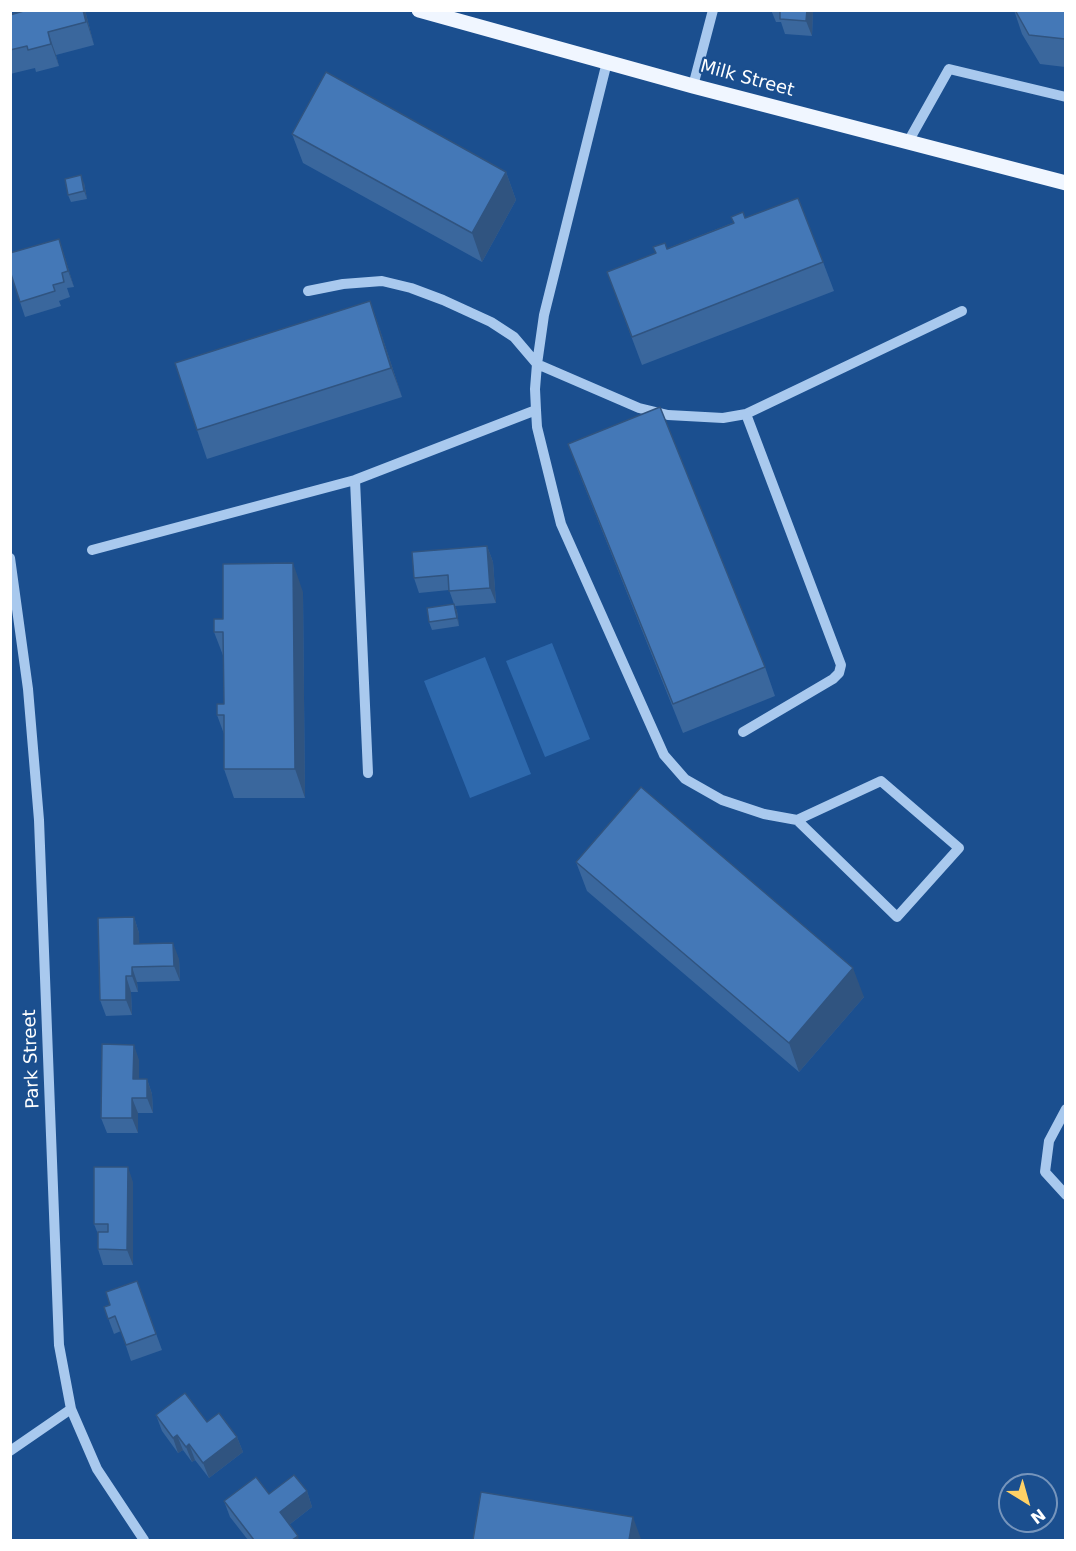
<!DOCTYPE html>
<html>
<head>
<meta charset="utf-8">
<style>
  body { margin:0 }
  #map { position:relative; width:1076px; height:1551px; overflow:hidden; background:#1b4f8f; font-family:"DejaVu Sans",sans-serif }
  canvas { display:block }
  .frame { position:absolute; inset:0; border:12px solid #fff; pointer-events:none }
  .north { position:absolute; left:998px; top:1473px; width:60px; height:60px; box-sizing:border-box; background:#1b4f8f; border:2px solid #7695bc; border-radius:50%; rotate:143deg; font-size:16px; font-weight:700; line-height:24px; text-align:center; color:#fff }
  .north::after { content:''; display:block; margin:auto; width:21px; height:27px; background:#ffd166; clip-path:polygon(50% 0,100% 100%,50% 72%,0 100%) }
</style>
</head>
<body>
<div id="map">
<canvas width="1076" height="1551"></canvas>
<div class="frame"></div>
<div class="north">N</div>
</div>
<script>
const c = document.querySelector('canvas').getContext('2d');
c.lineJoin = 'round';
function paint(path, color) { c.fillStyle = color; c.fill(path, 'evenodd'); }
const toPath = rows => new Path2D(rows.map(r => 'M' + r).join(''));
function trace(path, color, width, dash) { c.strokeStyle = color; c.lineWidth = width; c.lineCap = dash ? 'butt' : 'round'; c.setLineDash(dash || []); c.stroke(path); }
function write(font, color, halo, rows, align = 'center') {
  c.font = font + ' "DejaVu Sans",sans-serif'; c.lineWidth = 4.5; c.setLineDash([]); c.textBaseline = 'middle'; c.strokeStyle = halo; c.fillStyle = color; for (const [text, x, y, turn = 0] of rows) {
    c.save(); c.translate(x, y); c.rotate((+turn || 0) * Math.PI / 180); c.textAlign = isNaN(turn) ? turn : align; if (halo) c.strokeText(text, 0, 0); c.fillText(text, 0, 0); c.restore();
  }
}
paint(toPath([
  [552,643,590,739,545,757,506,661],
  [485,657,531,774,470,798,424,681]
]), '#2e69ad');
trace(toPath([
  [693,86,713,10],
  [908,142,949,69,1066,97],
  [308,291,343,284,382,281,411,288,443,300,491,322,514,337,537,364,544,315,607,62],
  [536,410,537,427,561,524,664,755,685,779,722,800,764,814,797,820,897,917,959,848,881,781,797,820],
  [355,480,368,773],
  [92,550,355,480,536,410,535,389,537,364,639,408,668,415,723,418,746,414,962,311],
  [10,558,28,689,39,820,59,1345,71,1409,97,1469,144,1540],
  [743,732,833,679,839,673,841,665,746,414],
  [1066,1109,1049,1141,1045,1172,1066,1195],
  [10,1451,71,1409]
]), '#a9c9ee', 10);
trace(toPath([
  [419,10,693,86,1066,183]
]), '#f0f6ff', 15);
paint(toPath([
  [27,10,85,10,94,45,56,55,59,66,36,72,35,68,10,74,10,15],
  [771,10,813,10,812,36,785,34,781,22,776,22],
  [1014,10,1065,10,1065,67,1040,64,1022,34],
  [292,134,506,172,516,200,482,262,303,163],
  [84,183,87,199,71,202,68,195],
  [745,218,823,262,834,291,642,365,607,272],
  [59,239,74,287,67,288,70,297,59,301,61,306,25,317,20,302],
  [370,301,380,330,402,397,207,459,197,430],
  [568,444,765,667,775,696,683,733,579,473],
  [487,546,493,562,496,603,455,606,457,611,459,626,432,630,429,622,454,604,449,590,419,593,414,578],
  [303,592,305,798,234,798,224,769,224,734,217,715,224,704,224,658,214,632,223,619],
  [576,862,864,997,799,1072,587,891],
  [134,917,139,933,139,944,179,959,180,981,137,982,138,992,131,992,132,1015,106,1016,100,1000],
  [139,1060,139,1079,147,1079,152,1094,153,1113,138,1113,138,1133,107,1133,101,1118],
  [133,1182,133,1265,103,1265,98,1249,98,1234,94,1224],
  [137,1281,162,1350,131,1361,121,1331,114,1334,104,1307,110,1305],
  [156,1415,207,1422,237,1437,243,1452,209,1478,195,1460,192,1462,183,1450,178,1453,162,1431],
  [307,1491,312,1507,289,1525,299,1540,248,1540,230,1517,224,1501,269,1494]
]), '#3a679d');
paint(toPath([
  [83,10,85,10,86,14,94,45],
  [807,10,813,10,812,36,806,21],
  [48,32,56,55,59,66,51,44],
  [506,172,516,200,482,262,472,233],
  [81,175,84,183,87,199,84,191],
  [59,239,64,254,74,287,68,271],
  [370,301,380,330,402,397,391,368],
  [487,546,493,562,496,603,490,588],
  [293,563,303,592,305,798,295,769],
  [454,604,457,611,459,626,457,618],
  [134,917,139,933,140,960,134,944],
  [173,943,179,959,180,981,174,966],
  [132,967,137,982,138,992,132,976],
  [853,968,864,997,799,1072,789,1043],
  [126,976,131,992,132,1015,126,1000],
  [134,1045,139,1060,139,1094,133,1079],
  [147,1079,152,1094,153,1113,147,1098],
  [132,1098,138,1113,138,1133,132,1118],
  [128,1167,133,1182,133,1265,127,1250],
  [177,1435,183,1450,178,1453,173,1438],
  [237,1437,243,1452,209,1478,203,1463],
  [189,1444,195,1460,192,1462,186,1447],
  [307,1491,312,1507,285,1528,280,1512],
  [633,1517,641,1539,641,1540,629,1540],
  [298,1536,299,1540,292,1540]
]), '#305480');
const building = toPath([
  [27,10,83,10,86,22,48,32,51,44,28,50,27,46,10,50,10,15,27,10],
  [780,10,807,10,806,21,780,19,780,10],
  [1015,10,1065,10,1065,39,1029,35,1015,10],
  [326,72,506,172,472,233,292,134,326,72],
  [81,175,84,191,68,195,65,179,81,175],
  [798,198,823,262,632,337,607,272,656,253,653,247,665,243,667,249,734,223,731,217,743,212,745,218,798,198],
  [59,239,68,271,62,273,64,282,53,285,55,291,20,302,10,271,10,253,59,239],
  [370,301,391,368,197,430,175,363,370,301],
  [660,407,765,667,673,704,568,444,660,407],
  [487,546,490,588,449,591,448,575,414,578,412,552,487,546],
  [293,563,295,769,224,769,224,715,217,715,217,704,224,704,223,632,214,632,214,619,223,619,223,564,293,563],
  [454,604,457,618,429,622,427,608,454,604],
  [641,787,853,968,789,1043,576,862,641,787],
  [134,917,134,944,173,943,174,966,132,967,132,976,126,976,126,1000,100,1000,98,918,134,917],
  [102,1044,134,1045,133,1079,147,1079,147,1098,132,1098,132,1118,101,1118,102,1044],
  [94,1167,128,1167,127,1250,98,1249,98,1232,108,1232,108,1224,94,1224,94,1167],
  [137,1281,156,1334,126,1345,115,1316,108,1319,104,1307,110,1305,106,1292,137,1281],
  [185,1393,207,1422,219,1413,237,1437,203,1463,189,1444,186,1447,177,1435,173,1438,156,1415,185,1393],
  [294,1475,307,1491,280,1512,298,1536,292,1540,254,1540,224,1501,256,1477,269,1494,294,1475],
  [481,1492,633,1517,629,1540,473,1540,481,1492]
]);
paint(building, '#4478b7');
trace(building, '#305480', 1.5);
write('18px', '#fff', '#1b4f8f', [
  ["Milk Street",747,79,15],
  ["Park Street",32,1059,-92]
]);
</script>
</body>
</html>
